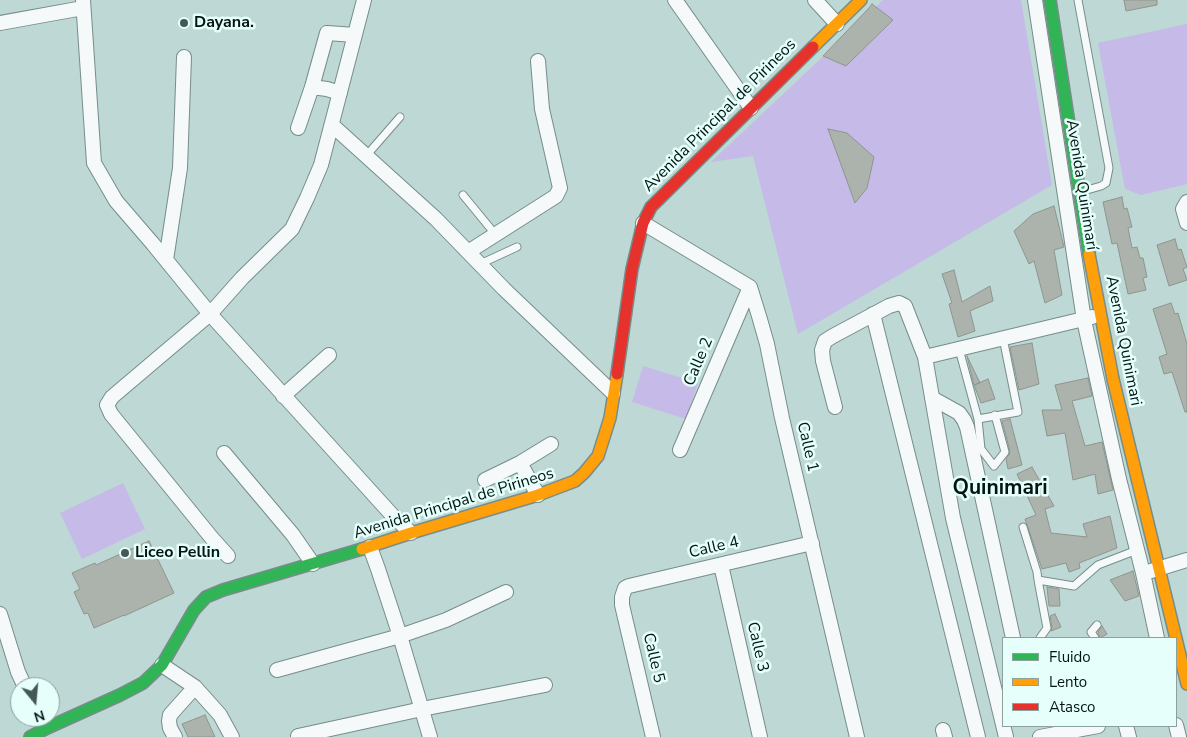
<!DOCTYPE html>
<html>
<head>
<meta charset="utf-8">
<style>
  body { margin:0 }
  #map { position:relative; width:1187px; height:737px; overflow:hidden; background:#bdd8d5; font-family:"Nunito Sans",sans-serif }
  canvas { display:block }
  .legend { position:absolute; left:1002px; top:637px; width:175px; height:90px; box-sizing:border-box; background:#e6fffb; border:1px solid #8ba19e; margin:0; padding:6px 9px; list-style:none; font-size:15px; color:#031513 }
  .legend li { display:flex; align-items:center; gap:10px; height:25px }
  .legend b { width:25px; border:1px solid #8ba19e }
  .north { position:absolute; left:10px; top:677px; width:50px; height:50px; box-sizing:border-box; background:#e6fffb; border:1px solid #8ba19e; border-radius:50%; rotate:163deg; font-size:14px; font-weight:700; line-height:20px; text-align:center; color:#031513 }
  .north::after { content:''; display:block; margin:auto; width:18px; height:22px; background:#445957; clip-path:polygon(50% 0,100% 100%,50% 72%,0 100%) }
</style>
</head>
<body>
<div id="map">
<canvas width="1187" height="737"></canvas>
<ul class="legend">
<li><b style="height:6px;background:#30b455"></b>Fluido</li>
<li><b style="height:6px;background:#ff9f0a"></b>Lento</li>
<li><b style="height:6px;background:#e5322d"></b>Atasco</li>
</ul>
<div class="north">N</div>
</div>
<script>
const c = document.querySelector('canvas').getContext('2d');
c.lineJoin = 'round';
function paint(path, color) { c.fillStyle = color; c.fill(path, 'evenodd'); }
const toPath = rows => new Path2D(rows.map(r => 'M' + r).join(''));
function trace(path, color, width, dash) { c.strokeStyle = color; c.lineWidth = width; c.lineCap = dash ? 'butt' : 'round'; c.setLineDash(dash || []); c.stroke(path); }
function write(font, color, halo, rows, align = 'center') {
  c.font = font + ' "Nunito Sans",sans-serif'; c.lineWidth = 5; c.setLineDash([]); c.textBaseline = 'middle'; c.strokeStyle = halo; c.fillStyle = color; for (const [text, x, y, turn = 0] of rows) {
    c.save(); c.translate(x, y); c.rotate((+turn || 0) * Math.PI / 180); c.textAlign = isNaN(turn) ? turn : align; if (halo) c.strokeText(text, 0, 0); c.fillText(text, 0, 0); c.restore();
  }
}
paint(toPath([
  [883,0,1021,0,1052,185,798,334,753,156,711,162],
  [1187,24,1187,184,1141,195,1125,189,1098,43],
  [643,366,698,383,686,419,632,402],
  [123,483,145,529,82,559,60,513]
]), '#c5bae8');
const building = toPath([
  [1124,0,1157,0,1157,5,1126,11,1124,0],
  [872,4,893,20,846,66,823,56,844,34,869,8,872,4],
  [828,129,847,133,874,157,867,188,855,203,828,129],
  [1122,197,1124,209,1127,208,1132,227,1128,228,1132,248,1137,247,1140,258,1143,258,1147,277,1143,278,1146,290,1128,294,1117,243,1112,244,1103,202,1122,197],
  [1054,206,1064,247,1054,250,1062,295,1045,303,1034,261,1029,264,1014,231,1033,214,1054,206],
  [1175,239,1178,250,1181,249,1187,267,1183,269,1187,280,1169,286,1157,245,1175,239],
  [954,270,962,302,990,286,993,301,970,311,975,331,958,337,949,304,952,303,942,274,954,270],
  [1171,303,1175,314,1178,313,1187,344,1187,412,1185,412,1172,372,1164,374,1159,357,1167,354,1153,309,1171,303],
  [1032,343,1039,384,1019,390,1010,347,1032,343],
  [967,356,980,383,974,385,967,356],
  [1088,378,1092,396,1072,401,1085,446,1102,442,1113,490,1098,494,1095,474,1073,480,1065,433,1047,436,1042,410,1062,410,1055,385,1088,378],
  [988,379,995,399,981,403,974,385,988,379],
  [1010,419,1022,465,1008,469,1006,459,1009,455,1010,451,1002,421,1010,419],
  [1032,467,1054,506,1045,509,1051,533,1087,537,1083,524,1110,516,1117,548,1079,563,1080,568,1069,572,1066,563,1042,569,1025,519,1036,515,1017,474,1032,467],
  [149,541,174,593,124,616,124,615,94,628,88,613,84,614,74,592,80,589,72,573,95,563,96,565,149,541],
  [1133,571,1139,596,1125,601,1110,580,1133,571],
  [1047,587,1059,589,1060,606,1049,606,1047,587],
  [1055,614,1061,627,1051,631,1052,627,1050,616,1055,614],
  [1102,626,1107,634,1100,638,1098,632,1102,626],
  [205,715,215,737,188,737,182,724,205,715]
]);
paint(building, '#acb3ac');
trace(building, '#8e958e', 1);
const lane = toPath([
  [1078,0,1109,168,1106,183,1101,186,1080,192],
  [366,156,400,117],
  [463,195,495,234],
  [480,264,517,247],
  [959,349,978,419,1018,412,1004,343],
  [978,419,981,449,994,466,1005,452,995,415],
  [1023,527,1037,572,1038,580,1074,586,1098,565,1137,550],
  [1038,580,1047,628,1040,638],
  [1095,638,1091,632,1097,625]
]);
const street = toPath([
  [83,0,94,163,116,201,153,244,210,314,393,516,411,533],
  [675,0,751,108],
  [815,0,837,24],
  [1035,0,1084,320,1119,479,1143,573,1157,638],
  [0,23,83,8],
  [312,87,327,89,340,93],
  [332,125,436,219,504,289,613,393],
  [298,128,312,87,327,33,355,35],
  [1187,202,1183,209,1187,223],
  [643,223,750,287,759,316,767,344,782,418,857,737],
  [468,252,556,196,560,188,542,109,538,61],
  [166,260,180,168,184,57],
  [873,314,978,737],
  [925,357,1092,317],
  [283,396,329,355],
  [932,398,959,413,964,420,967,427,1013,638],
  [835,407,823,361,822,350,825,341,833,336,889,306,899,303,905,306,925,357,953,518,1006,737],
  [680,450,750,287],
  [224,453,293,535,313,564],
  [520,463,538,495],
  [485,480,520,463,551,444],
  [370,547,378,569,400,636,430,737],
  [228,556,211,537,111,414,107,405,112,397,210,314,242,278,292,229,307,198,321,165,364,0],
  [721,565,760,737],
  [1151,571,1187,560],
  [0,614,18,672,25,687],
  [162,665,195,687,220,715,232,737],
  [277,670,400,636,446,620,506,592],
  [1176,725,1179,737],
  [1126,726,1129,737],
  [943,730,945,737],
  [298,736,422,709,545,685],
  [175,737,170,728,169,721,170,715,195,687],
  [653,737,622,605,622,597,625,588,629,586,812,543],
  [1040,737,1098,726]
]);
const fast = toPath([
  [1050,0,1089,254],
  [30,737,47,728,120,695,143,683,162,665,194,610,206,597,223,590,362,549]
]);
const slow = toPath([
  [813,47,861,0],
  [1089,254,1113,379,1187,684],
  [362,549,411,533,538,495,575,481,584,473,598,456,610,418,617,374]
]);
const jam = toPath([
  [617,374,632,269,643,223,651,207,813,47]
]);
trace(lane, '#778d8a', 9);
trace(street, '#778d8a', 16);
trace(fast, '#778d8a', 14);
trace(slow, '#778d8a', 14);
trace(jam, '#778d8a', 14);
trace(lane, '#f5f9f9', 7);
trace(street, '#f5f9f9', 14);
trace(fast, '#30b455', 11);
trace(slow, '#ff9f0a', 11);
trace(jam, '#e5322d', 11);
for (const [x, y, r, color] of [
  [184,23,5,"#445957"],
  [125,553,5,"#445957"]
]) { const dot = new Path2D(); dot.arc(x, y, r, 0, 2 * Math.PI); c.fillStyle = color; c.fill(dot); trace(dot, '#e6fffb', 2); }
write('bold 16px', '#031513', '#e6fffb', [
  ["Dayana.",194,23],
  ["Liceo Pellin",135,553]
], 'left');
write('16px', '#031513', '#e6fffb', [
  ["Avenida Principal de Pirineos",720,116,-45],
  ["Avenida Quinimarí",1081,185,81],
  ["Avenida Quinimari",1123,341,79],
  ["Calle 2",699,362,-67],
  ["Calle 1",807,447,77],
  ["Avenida Principal de Pirineos",454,504,-17],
  ["Calle 4",714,548,-13],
  ["Calle 3",757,647,77],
  ["Calle 5",653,658,77]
]);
write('bold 21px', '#031513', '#e6fffb', [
  ["Quinimari",1000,489]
]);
</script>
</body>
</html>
